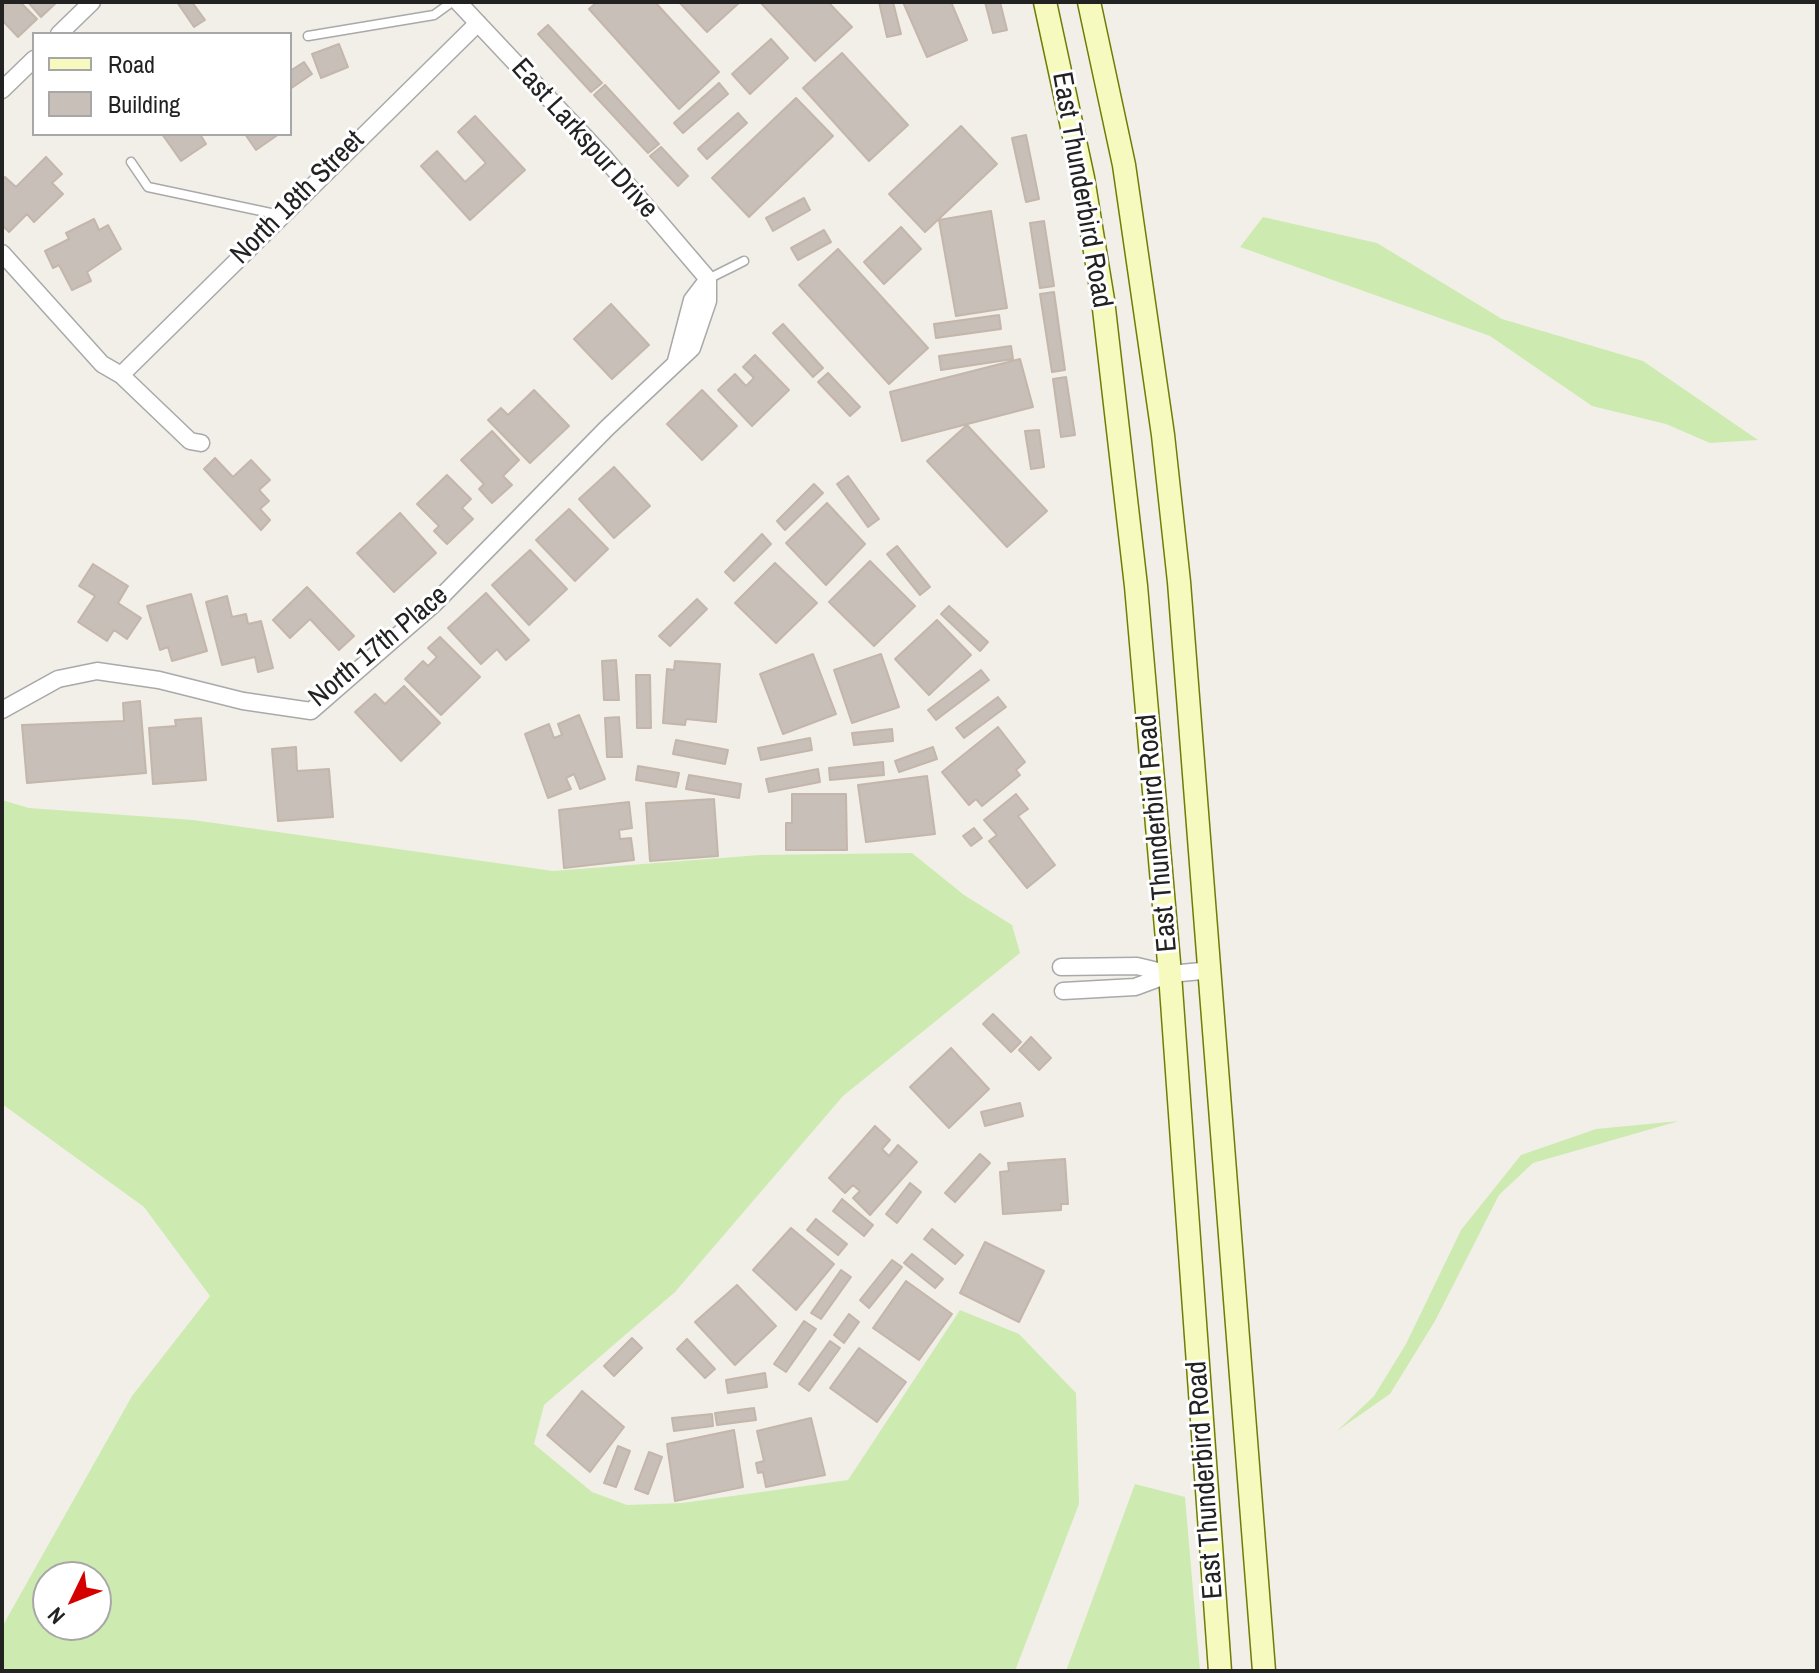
<!DOCTYPE html>
<html>
<head>
<meta charset="utf-8">
<style>
  body { margin:0 }
  #map { position:relative; width:1819px; height:1673px; overflow:hidden; background:#f2efe9; font-family:"Archivo Narrow",sans-serif }
  canvas { display:block }
  .frame { position:absolute; inset:0; border:4px solid #222; pointer-events:none }
  .legend { position:absolute; left:32px; top:32px; width:260px; height:104px; box-sizing:border-box; background:#fff; border:2px solid #a7a7a7; margin:0; padding:10px 14px; list-style:none; font-size:24px; color:#222 }
  .legend li { display:flex; align-items:center; gap:16px; height:40px }
  .legend b { width:40px; border:2px solid #a7a7a7 }
  .north { position:absolute; left:32px; top:1561px; width:80px; height:80px; box-sizing:border-box; background:#fff; border:2px solid #a7a7a7; border-radius:50%; rotate:227deg; font-size:22px; font-weight:700; line-height:32px; text-align:center; color:#222 }
  .north::after { content:''; display:block; margin:auto; width:28px; height:36px; background:#d40000; clip-path:polygon(50% 0,100% 100%,50% 72%,0 100%) }
</style>
</head>
<body>
<div id="map">
<canvas width="1819" height="1673"></canvas>
<div class="frame"></div>
<ul class="legend">
<li><b style="height:10px;background:#f7fabf"></b>Road</li>
<li><b style="height:22px;background:#c7bfb8"></b>Building</li>
</ul>
<div class="north">N</div>
</div>
<script>
const c = document.querySelector('canvas').getContext('2d');
c.lineJoin = 'round';
function paint(path, color) { c.fillStyle = color; c.fill(path, 'evenodd'); }
const toPath = rows => new Path2D(rows.map(r => 'M' + r).join(''));
function trace(path, color, width, dash) { c.strokeStyle = color; c.lineWidth = width; c.lineCap = dash ? 'butt' : 'round'; c.setLineDash(dash || []); c.stroke(path); }
function write(font, color, halo, rows, align = 'center') {
  c.font = font + ' "Archivo Narrow",sans-serif'; c.lineWidth = 6; c.setLineDash([]); c.textBaseline = 'middle'; c.strokeStyle = halo; c.fillStyle = color; for (const [text, x, y, turn = 0] of rows) {
    c.save(); c.translate(x, y); c.rotate((+turn || 0) * Math.PI / 180); c.textAlign = isNaN(turn) ? turn : align; if (halo) c.strokeText(text, 0, 0); c.fillText(text, 0, 0); c.restore();
  }
}
paint(toPath([
  [1263,217,1377,243,1502,319,1643,361,1758,440,1710,443,1666,424,1592,406,1490,336,1240,247],
  [2,800,29,808,193,820,553,871,760,855,912,853,964,895,1012,925,1020,953,843,1096,675,1292,544,1405,534,1444,592,1492,627,1505,682,1503,848,1480,960,1310,1019,1334,1076,1393,1079,1504,1015,1671,2,1671,2,1627,132,1396,210,1296,144,1207,2,1104],
  [48,1577,96,1577,96,1625,48,1625],
  [1679,1121,1533,1163,1499,1195,1435,1321,1390,1394,1337,1431,1374,1396,1406,1344,1461,1230,1521,1155,1596,1129],
  [1135,1484,1185,1497,1200,1671,1066,1671]
]), '#cdebb0');
const building = toPath([
  [2,2,20,2,37,19,18,37,2,20,2,2],
  [28,2,57,2,41,17,28,2],
  [177,2,192,2,205,20,194,27,177,2],
  [597,2,655,2,719,72,679,109,589,9,597,2],
  [679,2,740,2,707,32,679,2],
  [760,2,828,2,852,27,815,61,760,2],
  [879,2,893,2,901,34,887,37,879,2],
  [903,2,951,2,967,40,927,57,903,2],
  [985,2,1000,2,1007,30,993,33,985,2],
  [548,25,602,83,591,92,538,34,548,25],
  [771,39,788,58,750,94,732,74,771,39],
  [339,44,348,67,321,78,312,54,339,44],
  [842,53,908,125,869,161,803,88,842,53],
  [304,62,312,74,290,89,290,71,304,62],
  [719,83,728,94,683,133,674,123,719,83],
  [605,85,659,144,648,153,594,95,605,85],
  [796,98,833,136,749,217,712,178,796,98],
  [738,113,747,123,707,159,698,149,738,113],
  [475,116,525,170,470,220,421,166,437,151,465,182,486,163,458,132,475,116],
  [961,126,997,164,925,232,889,194,961,126],
  [162,134,200,134,206,144,181,161,162,134],
  [245,134,279,134,256,150,245,134],
  [1026,135,1039,199,1026,202,1012,138,1026,135],
  [661,147,688,176,678,186,650,156,661,147],
  [46,157,62,174,52,183,63,194,34,222,27,214,9,232,2,225,2,180,5,177,16,187,46,157],
  [804,198,810,210,773,231,766,218,804,198],
  [991,211,1007,308,956,316,939,220,991,211],
  [94,219,99,230,108,225,121,249,87,272,91,281,72,290,59,265,53,268,45,251,69,239,66,233,94,219],
  [1044,221,1054,286,1040,288,1030,223,1044,221],
  [901,227,921,249,884,284,864,262,901,227],
  [824,230,831,242,798,260,791,248,824,230],
  [838,249,928,348,889,384,799,285,838,249],
  [1054,292,1065,370,1052,372,1040,294,1054,292],
  [611,304,649,345,612,379,574,339,611,304],
  [999,315,1001,329,936,338,934,324,999,315],
  [783,324,823,368,813,377,773,333,783,324],
  [1011,346,1013,359,941,370,939,356,1011,346],
  [755,355,789,390,752,426,718,390,735,374,746,386,754,378,743,367,755,355],
  [1020,359,1033,407,902,441,890,392,1020,359],
  [828,373,860,407,850,416,818,382,828,373],
  [1066,377,1075,435,1061,437,1053,379,1066,377],
  [534,390,569,426,530,463,488,420,501,408,508,415,534,390],
  [702,390,737,426,702,460,667,424,702,390],
  [967,425,1047,511,1007,547,927,461,967,425],
  [1039,430,1044,467,1031,469,1025,431,1039,430],
  [492,431,519,460,503,476,512,485,492,503,479,489,484,484,461,460,492,431],
  [215,458,233,477,251,460,270,480,259,490,269,501,260,509,270,520,261,530,204,469,215,458],
  [614,467,650,506,614,538,579,499,614,467],
  [447,475,471,499,462,508,473,519,447,544,434,531,439,526,417,504,447,475],
  [848,476,879,519,868,527,837,484,848,476],
  [814,484,823,493,785,530,777,521,814,484],
  [827,503,865,544,826,585,786,543,827,503],
  [569,509,608,549,575,581,536,540,569,509],
  [400,513,436,553,394,592,357,553,400,513],
  [762,534,771,544,734,581,725,572,762,534],
  [897,546,930,587,920,595,887,554,897,546],
  [530,550,567,589,529,625,492,585,530,550],
  [870,561,915,606,874,646,829,602,870,561],
  [775,563,817,603,776,643,735,603,775,563],
  [93,564,128,586,118,603,141,618,127,639,114,630,107,641,78,622,95,596,79,586,93,564],
  [307,587,354,636,339,650,310,619,290,638,273,620,307,587],
  [486,593,529,640,506,660,497,649,481,664,448,628,486,593],
  [191,594,207,651,172,661,168,647,160,650,147,606,191,594],
  [227,596,232,617,246,614,248,624,261,621,273,668,258,672,255,657,222,665,206,602,227,596],
  [697,599,707,609,670,646,659,636,697,599],
  [949,606,988,642,980,651,941,614,949,606],
  [937,620,971,655,929,695,895,659,937,620],
  [440,637,480,677,441,715,405,679,423,661,428,666,437,657,428,648,440,637],
  [813,654,836,714,783,734,760,674,813,654],
  [881,654,899,707,852,723,834,670,881,654],
  [616,660,619,700,604,700,602,661,616,660],
  [675,661,720,664,716,722,686,719,685,725,663,723,667,669,674,670,675,661],
  [981,670,989,680,936,720,928,710,981,670],
  [636,675,650,675,651,728,637,728,636,675],
  [404,686,440,723,401,761,355,712,375,694,385,704,404,686],
  [998,697,1006,707,964,738,956,728,998,697],
  [140,701,146,773,27,783,22,725,124,721,123,703,140,701],
  [579,715,605,779,580,789,574,774,566,778,571,789,548,798,525,734,549,724,554,738,562,735,558,724,579,715],
  [619,717,622,757,607,757,605,718,619,717],
  [201,718,206,780,153,784,149,728,176,726,175,720,201,718],
  [998,727,1025,762,1016,770,1020,775,982,806,976,799,969,805,942,772,998,727],
  [892,729,893,741,854,745,852,733,892,729],
  [810,738,812,750,761,760,758,748,810,738],
  [676,740,728,750,725,764,673,754,676,740],
  [296,747,297,771,329,769,333,817,278,821,272,749,296,747],
  [933,747,937,759,899,772,895,761,933,747],
  [883,762,884,775,830,780,829,768,883,762],
  [638,766,679,773,676,787,636,780,638,766],
  [818,769,820,782,769,792,766,779,818,769],
  [689,775,741,784,739,798,686,789,689,775],
  [927,776,935,834,866,842,858,785,927,776],
  [792,794,846,794,847,850,786,850,786,823,792,823,792,794],
  [1016,794,1028,809,1018,816,1055,865,1027,888,989,841,997,835,984,820,1016,794],
  [714,799,718,856,650,861,646,803,714,799],
  [629,802,632,828,619,830,620,839,631,838,634,860,564,868,559,810,629,802],
  [974,828,982,838,971,846,963,836,974,828],
  [993,1014,1021,1042,1011,1052,983,1024,993,1014],
  [1031,1037,1051,1058,1039,1070,1019,1050,1031,1037],
  [951,1048,989,1089,949,1128,910,1087,951,1048],
  [1020,1103,1023,1116,985,1126,981,1112,1020,1103],
  [875,1126,890,1140,882,1149,889,1156,898,1145,917,1162,870,1215,853,1198,860,1191,853,1185,845,1193,829,1178,875,1126],
  [980,1154,990,1163,955,1202,945,1193,980,1154],
  [1065,1159,1068,1204,1061,1204,1061,1210,1003,1214,1000,1172,1009,1171,1008,1163,1065,1159],
  [910,1183,921,1192,897,1223,886,1214,910,1183],
  [842,1199,873,1225,864,1236,833,1211,842,1199],
  [816,1219,847,1244,838,1255,807,1230,816,1219],
  [791,1228,834,1264,796,1310,753,1270,791,1228],
  [932,1229,963,1255,955,1264,924,1239,932,1229],
  [985,1242,1044,1271,1019,1322,960,1293,985,1242],
  [912,1254,943,1279,935,1288,904,1263,912,1254],
  [892,1260,902,1267,869,1308,860,1300,892,1260],
  [841,1270,851,1277,821,1319,811,1313,841,1270],
  [906,1281,952,1314,919,1360,873,1328,906,1281],
  [737,1285,776,1326,735,1365,695,1322,737,1285],
  [849,1314,859,1322,844,1343,834,1335,849,1314],
  [804,1321,816,1329,786,1372,774,1364,804,1321],
  [632,1338,642,1348,614,1376,604,1366,632,1338],
  [687,1339,715,1369,705,1378,677,1349,687,1339],
  [830,1341,840,1348,809,1391,799,1384,830,1341],
  [859,1348,906,1382,877,1422,830,1388,859,1348],
  [765,1373,767,1387,728,1393,726,1380,765,1373],
  [582,1391,624,1427,590,1472,547,1435,582,1391],
  [754,1408,756,1420,717,1425,715,1413,754,1408],
  [712,1414,713,1426,674,1431,672,1418,712,1414],
  [811,1418,825,1475,766,1487,763,1472,758,1473,756,1463,764,1461,757,1431,811,1418],
  [734,1430,743,1487,675,1501,667,1444,734,1430],
  [618,1446,630,1451,616,1487,604,1483,618,1446],
  [649,1452,662,1457,648,1494,635,1489,649,1452]
]);
paint(building, '#c7bfb8');
trace(building, '#c4b6ab', 2);
const lane = toPath([
  [308,36,434,15,452,2],
  [131,162,148,187,280,215],
  [708,279,744,261]
]);
const street = toPath([
  [458,2,602,155,708,279],
  [59,34,92,2],
  [2,90,34,59],
  [2,253,102,364,121,375,190,441,201,443],
  [676,361,692,300,708,279],
  [121,375,478,23],
  [2,710,58,679,97,671,159,680,243,701,311,711,434,604,607,428,692,348,708,301,708,279],
  [1061,967,1137,966,1170,974],
  [1063,991,1135,987,1170,974,1212,970]
]);
const secondary = toPath([
  [1045,2,1083,178,1103,300,1136,586,1170,974,1220,1671],
  [1089,2,1124,165,1163,435,1179,582,1264,1671]
]);
trace(lane, '#a9a9a9', 11);
trace(street, '#a9a9a9', 19);
trace(secondary, '#707d05', 25);
trace(lane, '#fff', 8);
trace(street, '#fff', 16);
trace(secondary, '#f7fabf', 22);
write('28px', '#222', '#fff', [
  ["East Larkspur Drive",584,139,48],
  ["East Thunderbird Road",1081,190,80],
  ["North 18th Street",298,198,-45],
  ["North 17th Place",379,647,-40],
  ["East Thunderbird Road",1158,833,-95],
  ["East Thunderbird Road",1206,1480,-94]
]);
</script>
</body>
</html>
